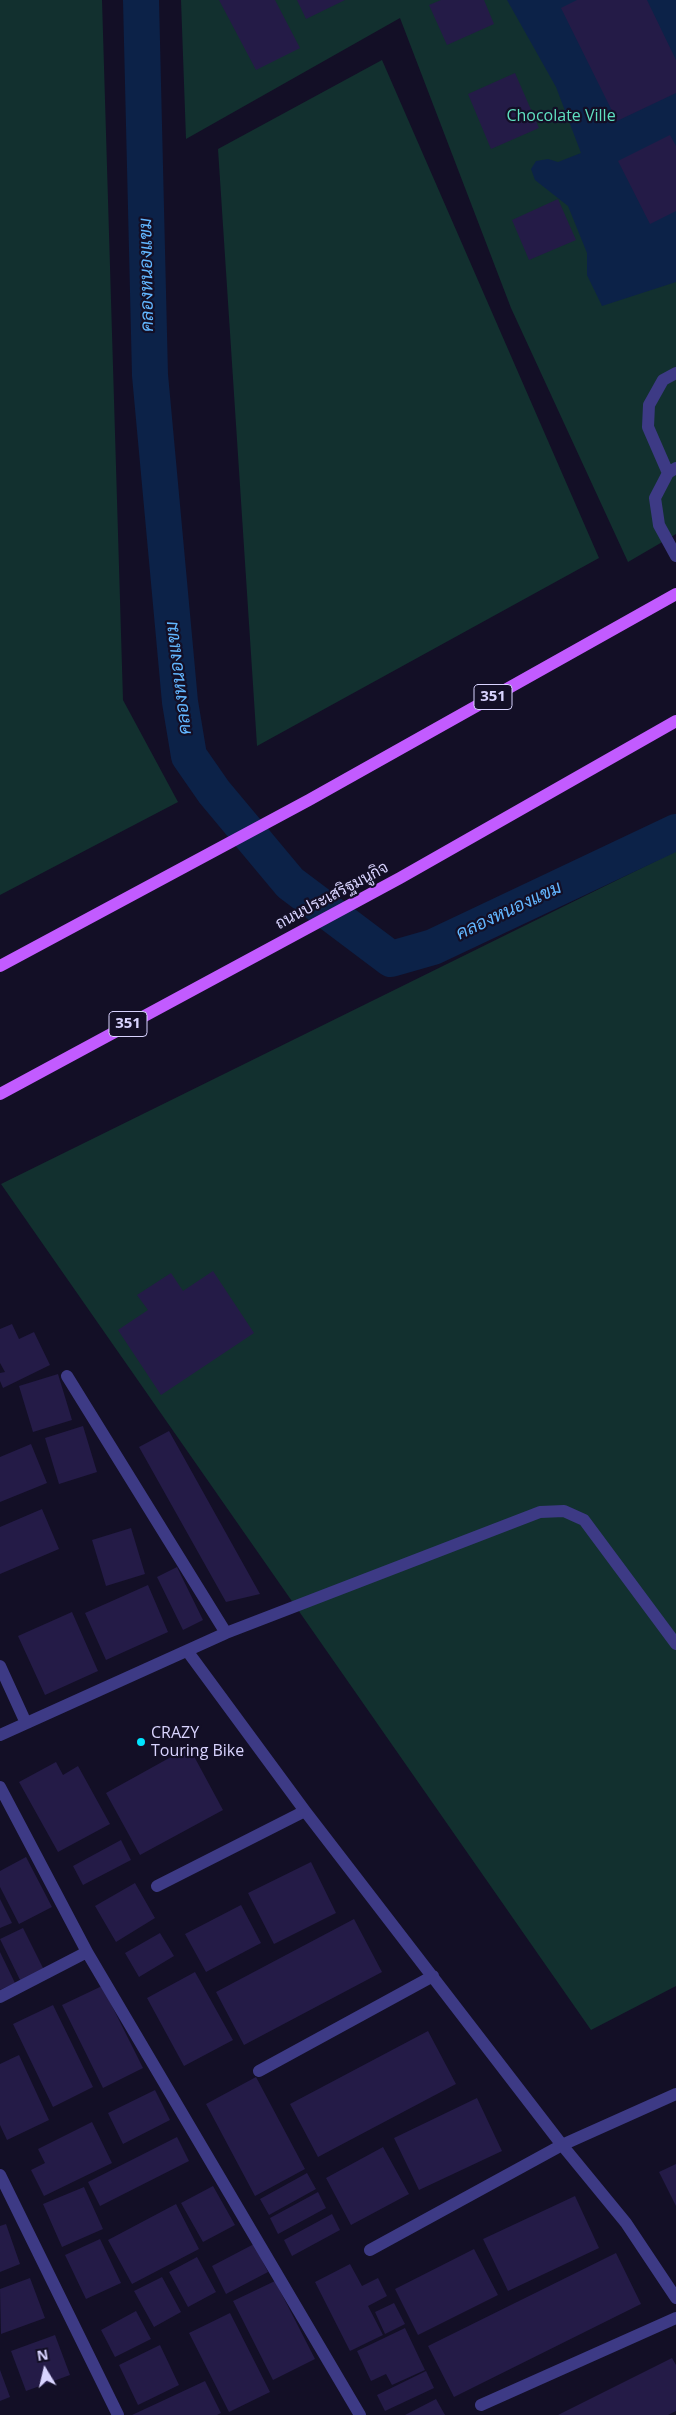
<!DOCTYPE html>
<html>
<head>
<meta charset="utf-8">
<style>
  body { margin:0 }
  #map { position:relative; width:676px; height:2415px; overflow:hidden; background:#130f26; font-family:"Open Sans",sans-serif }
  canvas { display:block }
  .north { position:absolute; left:20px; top:2345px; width:50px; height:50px; -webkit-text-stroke:4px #130f26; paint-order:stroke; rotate:351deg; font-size:14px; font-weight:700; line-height:20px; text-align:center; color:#d9d4ff }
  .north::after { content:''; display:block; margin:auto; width:18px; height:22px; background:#d9d4ff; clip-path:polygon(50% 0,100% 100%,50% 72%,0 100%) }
</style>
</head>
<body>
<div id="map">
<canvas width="676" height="2415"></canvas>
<div class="north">N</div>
</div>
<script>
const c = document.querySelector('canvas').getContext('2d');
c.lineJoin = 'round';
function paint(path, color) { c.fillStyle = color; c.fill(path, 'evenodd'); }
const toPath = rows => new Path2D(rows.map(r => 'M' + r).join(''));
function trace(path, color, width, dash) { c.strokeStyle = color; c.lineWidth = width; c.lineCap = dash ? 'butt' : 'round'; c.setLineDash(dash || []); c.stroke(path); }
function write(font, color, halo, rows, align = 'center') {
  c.font = font + ' "Open Sans",Sarabun,sans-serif'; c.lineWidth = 4.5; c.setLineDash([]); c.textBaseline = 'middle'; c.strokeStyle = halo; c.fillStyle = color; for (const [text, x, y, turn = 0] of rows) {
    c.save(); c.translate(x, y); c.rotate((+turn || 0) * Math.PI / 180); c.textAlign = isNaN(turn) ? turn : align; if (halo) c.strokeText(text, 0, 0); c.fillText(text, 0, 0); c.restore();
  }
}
paint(toPath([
  [0,0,102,0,123,700,178,802,0,895],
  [181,0,676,0,676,534,628,562,511,308,400,18,186,139],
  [382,60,599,558,257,746,218,149],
  [676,851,676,1986,591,2030,1,1184]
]), '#12302f');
paint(toPath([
  [507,0,676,0,676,282,602,306,587,275,587,253,568,206,535,180,531,169,536,161,548,159,558,162,581,153,556,87]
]), '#0c2248');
trace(toPath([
  [141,0,150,375,180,702,189,756,214,792,290,883,391,959,433,947,676,832]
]), '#0c2248', 36);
paint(toPath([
  [219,0,275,0,300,48,256,70],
  [297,0,345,0,306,19],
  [441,0,484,0,494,24,447,45,429,5],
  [577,0,647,0,676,60,676,93,617,121,561,8],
  [515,73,539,128,491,149,468,94],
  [670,135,676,146,676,211,650,224,618,161],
  [558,199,576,240,529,260,512,220],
  [213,1271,254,1333,161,1395,118,1330,148,1310,137,1295,171,1273,183,1291],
  [12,1324,19,1339,34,1332,50,1365,3,1388,0,1381,0,1373,5,1372,0,1363,0,1329],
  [58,1374,72,1420,33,1432,19,1386],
  [83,1426,97,1472,59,1484,45,1438],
  [169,1431,260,1594,226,1602,139,1447],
  [31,1444,47,1483,0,1502,0,1457],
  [42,1509,59,1549,0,1574,0,1527],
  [131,1528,145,1574,106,1586,92,1540],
  [177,1567,203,1620,183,1630,157,1577],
  [148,1585,168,1632,106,1660,85,1613],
  [72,1612,98,1671,45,1695,18,1636],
  [189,1747,223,1810,140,1855,106,1793],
  [56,1762,63,1775,78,1766,110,1824,58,1852,19,1782],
  [121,1840,131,1860,83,1885,73,1866],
  [26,1857,52,1907,19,1924,0,1887,0,1871],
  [311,1862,336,1913,274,1944,248,1893],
  [135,1883,155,1918,116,1942,95,1906],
  [0,1899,12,1923,0,1928],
  [241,1905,261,1943,206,1972,185,1934],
  [354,1919,382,1972,244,2045,216,1992],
  [23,1928,44,1970,21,1982,0,1939],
  [160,1933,174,1956,139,1977,125,1953],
  [0,1952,15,1983,0,1990],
  [195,1972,233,2040,184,2066,147,1998],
  [102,1986,143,2068,103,2088,62,2005],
  [53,2005,93,2087,53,2107,13,2024],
  [428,2031,456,2084,318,2157,290,2104],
  [19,2055,49,2120,7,2140,0,2125,0,2064],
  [256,2077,305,2169,255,2196,206,2104],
  [155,2090,170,2120,123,2144,108,2113],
  [477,2098,502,2151,419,2190,394,2138],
  [92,2122,112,2163,44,2196,31,2170,45,2163,38,2149],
  [177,2137,189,2161,100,2206,88,2182],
  [383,2147,409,2194,351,2225,326,2178],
  [676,2164,676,2206,659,2172],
  [307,2173,316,2189,269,2215,260,2199],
  [213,2186,235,2225,203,2242,181,2203],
  [84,2187,103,2229,62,2247,43,2204],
  [318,2192,326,2208,278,2234,270,2218],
  [575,2196,599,2248,508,2291,483,2239],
  [176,2204,199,2249,132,2284,108,2240],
  [332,2214,340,2230,292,2256,284,2240],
  [6,2224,20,2264,0,2272,0,2226],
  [100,2239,121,2283,86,2299,65,2255],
  [254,2244,268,2272,226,2294,212,2266],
  [474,2249,498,2295,418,2335,395,2289],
  [616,2253,641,2304,454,2397,428,2346],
  [197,2257,216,2292,188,2307,169,2272],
  [350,2264,362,2286,378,2278,387,2296,368,2306,383,2335,350,2351,315,2282],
  [162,2277,181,2312,154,2327,134,2291],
  [30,2278,45,2318,1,2334,0,2289],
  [275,2281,315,2359,273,2380,233,2301],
  [394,2303,405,2324,385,2334,375,2312],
  [136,2311,151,2339,115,2357,101,2330],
  [230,2313,270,2392,229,2412,189,2333],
  [405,2328,425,2370,392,2385,386,2374,371,2381,357,2351],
  [55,2335,70,2375,26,2391,11,2351],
  [160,2345,179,2385,138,2405,119,2365],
  [672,2358,676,2365,676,2411,668,2415,558,2415],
  [0,2370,10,2397,0,2401],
  [426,2371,434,2388,385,2411,377,2395],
  [205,2381,221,2413,217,2415,132,2415],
  [436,2399,445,2415,405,2415]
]), '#241b47');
trace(toPath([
  [676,468,668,473,655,498,659,525,676,556],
  [668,473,648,427,649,405,663,380,676,373]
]), '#3d3a85', 12);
trace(toPath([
  [67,1376,226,1633],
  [188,1652,305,1811,562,2145,626,2223,676,2298],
  [0,1666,26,1723],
  [0,1735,226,1633,540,1512,564,1511,584,1520,676,1644],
  [0,1787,87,1952,360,2415],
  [157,1886,305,1811],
  [0,1997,87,1952],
  [259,2071,433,1976],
  [0,2175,118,2415],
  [370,2250,562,2145,676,2094],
  [481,2405,676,2318]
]), '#3d3a85', 12);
trace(toPath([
  [0,966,309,800,676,594],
  [0,1094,400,878,676,721]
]), '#c25bff', 12);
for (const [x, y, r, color] of [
  [141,1742,5,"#00e5ff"]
]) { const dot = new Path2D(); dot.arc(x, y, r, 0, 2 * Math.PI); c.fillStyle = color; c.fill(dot); trace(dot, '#130f26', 2); }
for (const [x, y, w] of [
  [493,697,38],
  [128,1024,38]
]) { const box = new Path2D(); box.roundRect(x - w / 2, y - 12.5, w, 25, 4); c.fillStyle = '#130f26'; c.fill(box); trace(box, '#d9d4ff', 1); }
write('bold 15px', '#d9d4ff', null, [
  ["351",493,697],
  ["351",128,1024]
]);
write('16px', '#5fe0c0', '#130f26', [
  ["Chocolate Ville",561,116]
]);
write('16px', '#d9d4ff', '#130f26', [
  ["ถนนประเสริฐมนูกิจ",332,896,-28]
]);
write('16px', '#d9d4ff', '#130f26', [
  ["CRAZY",151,1733],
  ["Touring Bike",151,1751]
], 'left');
write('italic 18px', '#62b6ff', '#130f26', [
  ["คลองหนองแขม",147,275,-91],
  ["คลองหนองแขม",179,678,-97],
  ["คลองหนองแขม",509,911,-25]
]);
</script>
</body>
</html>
